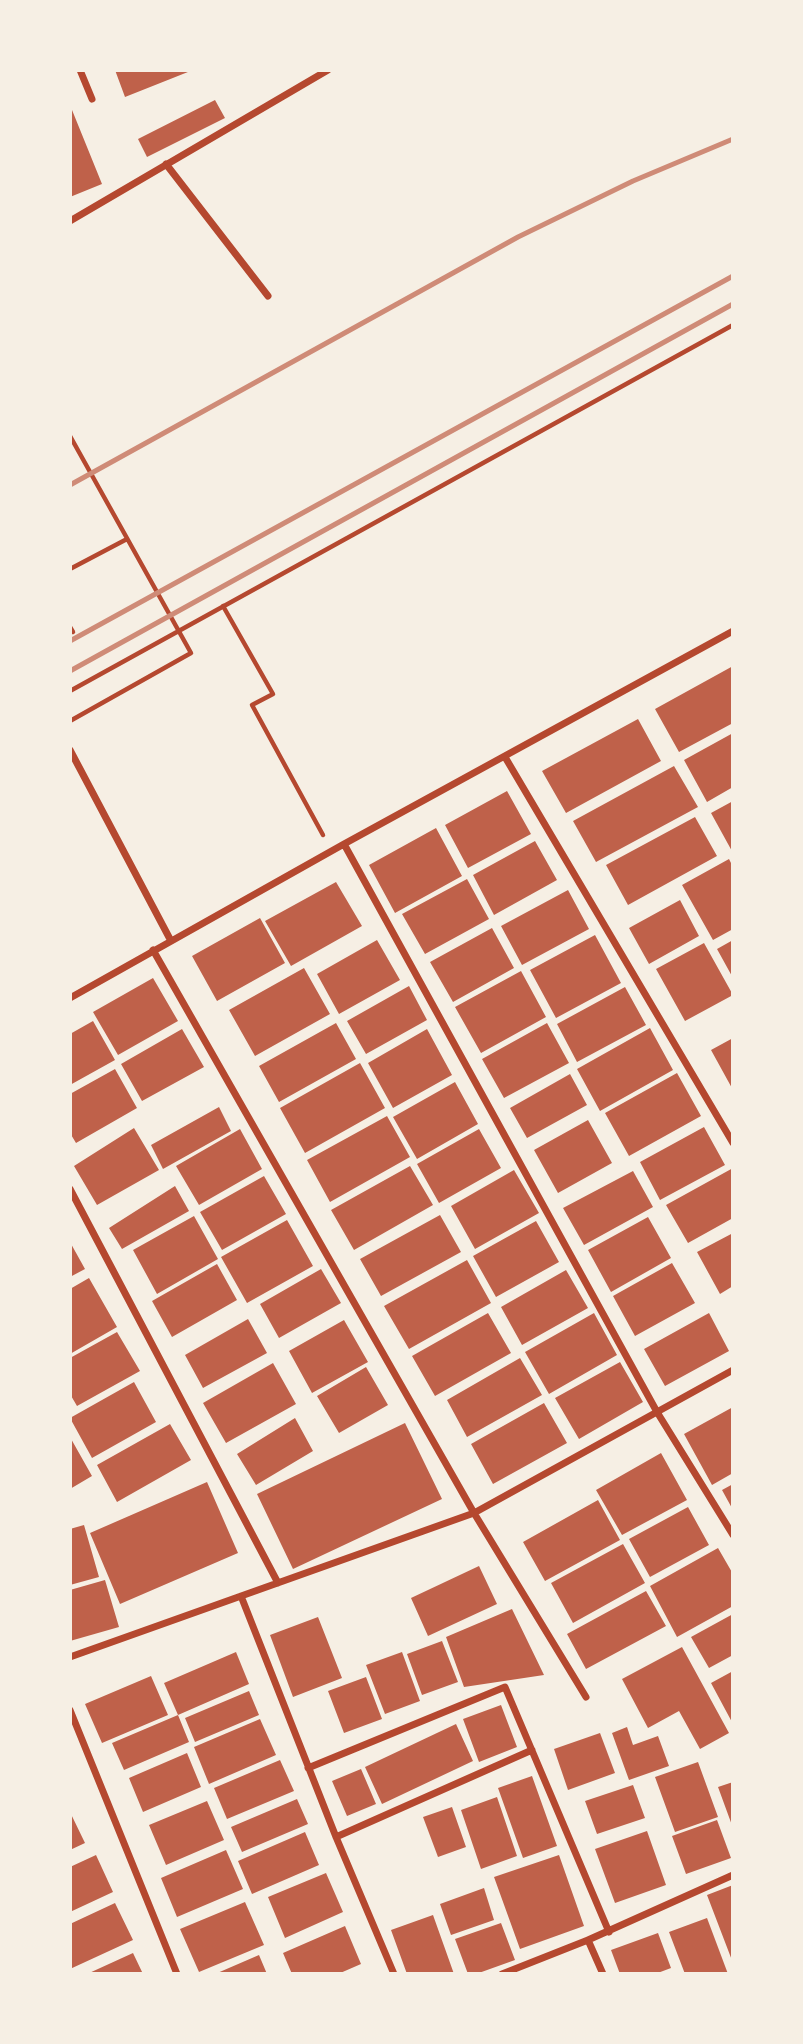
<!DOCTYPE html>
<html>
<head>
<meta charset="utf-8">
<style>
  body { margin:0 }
  #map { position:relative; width:803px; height:2044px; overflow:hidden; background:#f6efe4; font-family:"Fira Sans Condensed",sans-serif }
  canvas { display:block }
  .frame { position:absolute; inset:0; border:72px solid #f6efe4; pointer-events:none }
</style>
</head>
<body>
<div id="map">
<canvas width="803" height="2044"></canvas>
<div class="frame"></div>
</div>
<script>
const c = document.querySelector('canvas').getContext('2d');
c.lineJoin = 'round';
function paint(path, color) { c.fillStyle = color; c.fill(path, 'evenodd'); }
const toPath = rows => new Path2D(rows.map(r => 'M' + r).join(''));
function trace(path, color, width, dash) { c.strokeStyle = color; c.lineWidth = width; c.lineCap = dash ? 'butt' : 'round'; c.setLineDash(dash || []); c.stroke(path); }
paint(toPath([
  [115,70,193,70,125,97],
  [215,100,225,118,147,157,138,139],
  [70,105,102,184,70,197],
  [733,666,733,723,679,752,655,709],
  [638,719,661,761,566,813,542,771],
  [733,733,733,787,707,802,684,760],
  [674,766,698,807,596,862,573,821],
  [507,791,531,834,468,868,445,825],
  [733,801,733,853,711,813],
  [695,817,717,856,628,905,606,865],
  [436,828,462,876,395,913,369,865],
  [535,841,557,880,494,915,473,875],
  [729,859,733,867,733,929,713,940,682,885],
  [467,879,489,919,425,954,402,914],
  [336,882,362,926,291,966,265,921],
  [568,890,589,929,522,965,501,926],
  [680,900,699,936,649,964,629,928],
  [260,918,285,963,217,1001,192,956],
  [492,928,514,968,453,1002,430,962],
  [595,935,621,983,556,1018,530,970],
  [377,940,400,980,339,1014,317,974],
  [733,940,733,978,717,949],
  [704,943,733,995,685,1021,656,969],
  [304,968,330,1014,255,1056,229,1010],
  [521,971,546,1017,481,1053,455,1007],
  [153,978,178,1021,118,1055,93,1012],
  [409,986,427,1020,366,1054,347,1021],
  [625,987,646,1025,577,1062,557,1024],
  [93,1021,115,1060,70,1085,70,1034],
  [336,1023,356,1059,279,1102,259,1066],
  [547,1023,569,1063,504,1098,482,1059],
  [650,1028,673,1070,600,1111,577,1069],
  [182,1029,204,1067,142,1101,121,1064],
  [427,1029,452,1075,393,1108,368,1063],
  [733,1038,733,1090,711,1050],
  [360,1063,385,1108,305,1153,280,1108],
  [115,1069,137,1108,76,1143,70,1133,70,1094],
  [677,1073,701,1116,629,1156,605,1113],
  [570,1074,587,1105,527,1138,510,1108],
  [455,1082,478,1124,417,1159,393,1117],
  [219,1107,231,1131,163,1169,151,1145],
  [387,1116,410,1157,330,1202,307,1160],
  [588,1120,612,1163,558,1193,534,1150],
  [704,1127,725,1165,660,1200,640,1162],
  [134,1128,159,1170,97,1205,74,1166],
  [240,1129,262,1169,199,1205,176,1166],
  [479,1129,501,1168,439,1203,417,1164],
  [410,1166,433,1205,354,1250,331,1210],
  [733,1168,733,1218,688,1243,666,1205],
  [514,1170,539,1213,475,1249,451,1206],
  [633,1171,653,1207,584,1245,563,1208],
  [264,1176,286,1214,222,1250,200,1212],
  [175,1186,189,1211,122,1249,109,1228],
  [440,1215,461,1252,381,1296,360,1259],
  [194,1216,218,1259,157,1294,133,1250],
  [648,1217,671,1258,611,1292,588,1250],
  [287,1220,313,1266,247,1303,221,1257],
  [536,1221,559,1262,496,1297,473,1256],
  [733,1233,733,1286,720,1294,697,1252],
  [70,1242,85,1269,70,1277],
  [467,1260,491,1303,409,1349,384,1306],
  [672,1263,695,1303,635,1336,613,1296],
  [217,1264,237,1300,172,1337,152,1301],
  [321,1269,341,1303,279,1338,260,1304],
  [566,1270,588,1308,522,1345,501,1307],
  [89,1278,117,1327,70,1354,70,1289],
  [488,1313,511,1353,435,1396,412,1356],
  [594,1313,617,1355,549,1394,525,1352],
  [709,1313,729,1351,665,1386,644,1349],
  [248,1319,267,1353,203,1388,185,1355],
  [344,1320,368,1362,312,1393,289,1351],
  [117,1332,140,1371,77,1406,70,1394,70,1358],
  [520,1358,542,1395,467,1437,447,1400],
  [620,1362,643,1402,579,1439,555,1398],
  [273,1363,296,1404,226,1443,203,1403],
  [366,1367,388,1405,339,1433,317,1396],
  [134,1382,156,1422,92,1458,70,1418],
  [544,1403,567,1443,493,1484,471,1444],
  [733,1407,733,1473,712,1485,684,1434],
  [295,1418,313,1451,256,1485,237,1454],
  [405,1423,442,1499,293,1569,257,1494],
  [170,1424,191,1460,117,1502,97,1465],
  [70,1437,92,1476,70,1489],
  [661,1453,687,1500,622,1535,596,1490],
  [207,1482,238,1553,120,1604,90,1533],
  [733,1484,733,1510,722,1490],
  [598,1500,620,1540,545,1581,523,1542],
  [688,1507,709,1545,650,1577,629,1539],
  [84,1525,99,1577,70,1585,70,1529],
  [623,1544,645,1583,573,1623,551,1583],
  [718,1548,733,1574,733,1606,677,1637,650,1586],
  [479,1566,497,1604,428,1636,411,1598],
  [105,1580,119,1627,70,1641,70,1590],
  [646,1591,666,1626,586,1669,567,1634],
  [512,1609,544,1675,464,1687,446,1637],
  [733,1614,733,1655,709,1668,691,1637],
  [318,1617,342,1678,293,1697,270,1635],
  [442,1641,458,1682,422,1695,407,1654],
  [682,1647,729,1733,700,1749,679,1711,648,1728,622,1679],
  [236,1652,249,1684,178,1715,189,1742,124,1770,112,1743,178,1715,164,1683],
  [402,1652,420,1701,385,1714,366,1665],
  [733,1671,733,1724,711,1683],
  [151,1676,168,1715,102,1743,85,1704],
  [366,1677,382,1719,344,1733,328,1691],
  [249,1691,259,1715,195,1742,185,1718],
  [501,1705,517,1747,479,1762,463,1719],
  [260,1719,276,1755,209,1784,194,1747],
  [456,1724,473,1761,382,1804,365,1767],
  [627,1727,633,1745,658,1736,669,1766,629,1780,612,1733],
  [600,1733,615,1773,568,1790,554,1749],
  [187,1753,201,1787,143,1812,129,1778],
  [280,1760,294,1791,227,1819,214,1788],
  [698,1762,718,1817,675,1832,655,1777],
  [361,1769,376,1804,347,1816,332,1781],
  [532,1776,557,1846,523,1858,498,1788],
  [733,1782,733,1828,718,1787],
  [633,1785,645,1818,597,1834,585,1801],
  [497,1797,517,1856,481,1869,461,1810],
  [297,1799,308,1824,242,1852,231,1827],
  [207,1801,224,1840,166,1865,149,1825],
  [452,1807,466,1847,438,1857,423,1817],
  [70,1812,85,1843,70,1850],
  [717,1820,731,1858,686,1874,672,1836],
  [647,1831,666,1885,615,1903,595,1849],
  [305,1832,319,1865,252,1894,238,1861],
  [226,1850,243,1889,177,1917,161,1878],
  [96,1855,113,1892,70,1912,70,1867],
  [559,1855,584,1926,520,1949,494,1877],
  [326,1873,343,1912,285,1938,268,1897],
  [733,1885,733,1963,707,1895],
  [484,1888,494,1920,451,1935,440,1904],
  [245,1902,264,1945,199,1972,180,1929],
  [115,1903,133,1940,70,1969,70,1924],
  [433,1915,454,1974,407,1974,391,1930],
  [707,1918,728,1974,685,1974,669,1932],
  [501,1923,515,1960,476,1974,468,1974,455,1939],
  [345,1926,361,1964,338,1974,292,1974,283,1953],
  [658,1933,671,1968,655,1974,620,1974,611,1950],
  [133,1953,143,1974,87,1974],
  [259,1955,267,1974,215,1974]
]), '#bf614a');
trace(toPath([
  [70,436,191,653,70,721],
  [70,569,127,539],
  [223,606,273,694,252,705,323,835],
  [70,627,73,632],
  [70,691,733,325]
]), '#b5482f', 4.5);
trace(toPath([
  [80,70,92,99],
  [166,164,268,296],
  [70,221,328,70],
  [70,750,171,941],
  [505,757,733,1143],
  [344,844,657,1412,733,1535],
  [153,950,474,1513,586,1697],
  [70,998,344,844,733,631],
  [70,1189,278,1583],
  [241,1596,336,1837,394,1974],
  [70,1657,474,1513,733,1370],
  [70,1710,177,1974],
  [308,1768,505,1687,609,1932],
  [336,1837,532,1750],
  [588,1940,733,1875],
  [502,1974,588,1940,603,1974]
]), '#b5482f', 7);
trace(toPath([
  [70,485,518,237,633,181,733,139],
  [70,641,733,276],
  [70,671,733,304]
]), '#cf8b77', 5);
</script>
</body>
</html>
